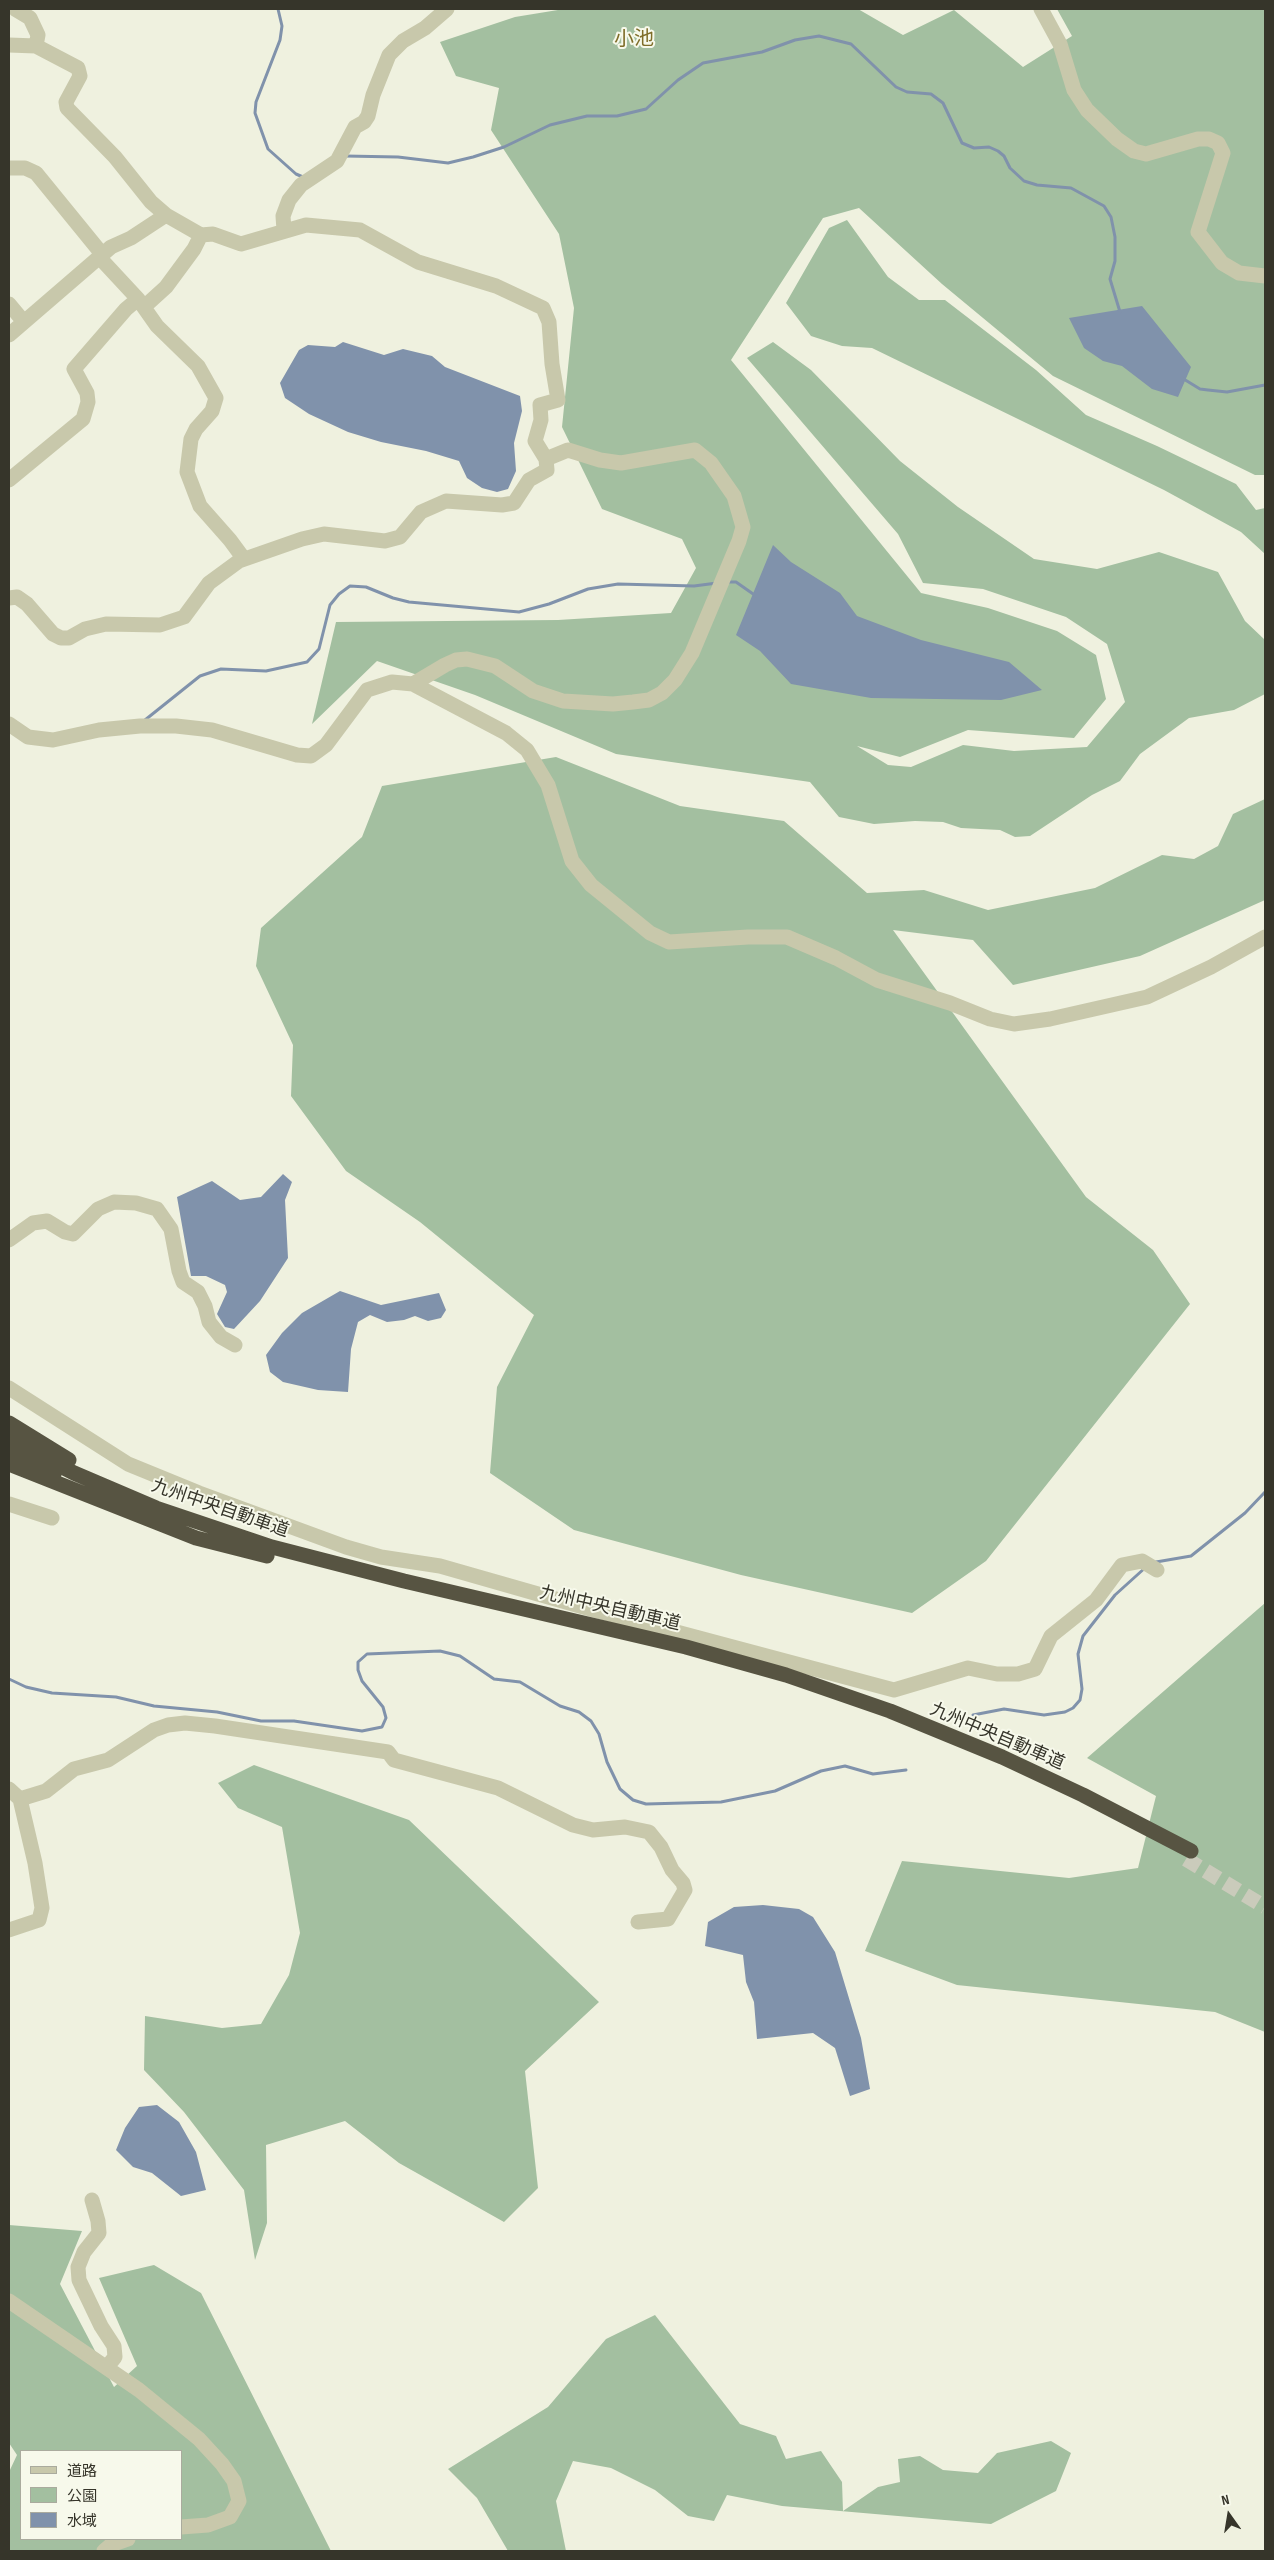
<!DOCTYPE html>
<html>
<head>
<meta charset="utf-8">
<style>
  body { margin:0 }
  #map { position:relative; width:1274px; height:2560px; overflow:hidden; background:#eff1df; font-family:"Sofia Sans Condensed","Noto Sans JP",sans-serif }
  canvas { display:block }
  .frame { position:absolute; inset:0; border:10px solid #36352a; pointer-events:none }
  .legend { position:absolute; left:20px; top:2450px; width:162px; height:90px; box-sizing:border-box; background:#f7f9eb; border:1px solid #aaab9e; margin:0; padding:6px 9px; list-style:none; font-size:15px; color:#36352a }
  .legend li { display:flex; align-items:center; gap:10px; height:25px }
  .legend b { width:25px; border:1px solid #aaab9e }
  .north { position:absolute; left:1204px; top:2490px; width:50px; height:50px; -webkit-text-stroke:4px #f7f9eb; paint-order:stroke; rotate:347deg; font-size:14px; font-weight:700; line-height:20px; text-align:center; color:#36352a }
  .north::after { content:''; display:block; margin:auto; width:18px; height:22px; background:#36352a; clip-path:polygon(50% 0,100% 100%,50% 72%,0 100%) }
</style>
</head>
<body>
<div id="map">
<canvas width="1274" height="2560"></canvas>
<div class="frame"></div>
<ul class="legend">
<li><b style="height:6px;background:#c8c8ab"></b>道路</li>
<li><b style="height:14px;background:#a3bfa0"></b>公園</li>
<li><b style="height:14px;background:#8092ab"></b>水域</li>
</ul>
<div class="north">N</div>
</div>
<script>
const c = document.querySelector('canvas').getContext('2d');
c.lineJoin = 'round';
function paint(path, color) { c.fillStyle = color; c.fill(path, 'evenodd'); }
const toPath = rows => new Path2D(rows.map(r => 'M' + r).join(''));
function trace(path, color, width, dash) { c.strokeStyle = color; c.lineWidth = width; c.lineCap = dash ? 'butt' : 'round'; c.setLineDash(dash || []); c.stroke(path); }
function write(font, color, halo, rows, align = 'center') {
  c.font = font + ' "Sofia Sans Condensed","Noto Sans JP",sans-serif'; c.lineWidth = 4; c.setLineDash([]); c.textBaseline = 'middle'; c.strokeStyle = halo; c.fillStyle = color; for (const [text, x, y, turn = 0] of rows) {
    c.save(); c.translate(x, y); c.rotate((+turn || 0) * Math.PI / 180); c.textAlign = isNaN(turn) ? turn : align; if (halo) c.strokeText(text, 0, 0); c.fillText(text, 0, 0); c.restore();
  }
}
paint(toPath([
  [564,9,858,9,903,35,954,10,1023,67,1072,36,1057,9,1265,9,1265,475,1255,475,1053,376,942,284,859,208,823,218,731,360,921,593,988,608,1057,631,1096,655,1106,699,1074,738,968,730,900,757,857,746,888,765,911,767,963,745,1014,751,1087,747,1125,702,1107,644,1066,617,983,589,923,583,898,534,747,358,773,342,811,370,900,461,958,507,1034,559,1097,569,1159,552,1218,572,1245,621,1265,640,1265,694,1234,710,1189,718,1140,754,1120,781,1092,795,1030,836,1015,837,1000,830,961,828,943,822,915,821,874,824,839,817,810,782,616,754,475,695,377,661,312,724,336,622,558,620,671,613,696,568,682,539,602,509,562,427,574,308,559,234,491,130,499,88,456,76,440,42,515,17],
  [847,220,888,277,919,300,945,300,1036,370,1086,415,1157,446,1236,484,1256,510,1265,508,1265,554,1241,532,1164,490,872,348,842,346,811,336,786,303,829,228],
  [556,757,680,806,784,821,867,893,924,890,988,910,1095,888,1162,855,1194,859,1218,846,1233,814,1265,799,1265,900,1140,956,1013,985,973,940,893,930,1086,1197,1153,1250,1190,1304,986,1561,912,1613,741,1575,574,1530,490,1473,497,1387,534,1315,420,1222,346,1171,291,1096,293,1045,256,966,261,928,362,837,382,786],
  [1265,1603,1265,2032,1215,2012,957,1985,865,1951,902,1861,1069,1878,1138,1868,1156,1796,1087,1758],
  [254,1765,409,1820,599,2002,525,2071,538,2188,504,2222,399,2163,345,2121,266,2145,267,2223,255,2260,244,2190,184,2112,144,2070,145,2016,222,2028,261,2024,289,1975,300,1933,282,1827,238,1808,218,1783],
  [9,2225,82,2231,60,2284,114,2387,137,2366,99,2278,154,2265,201,2293,331,2551,9,2551,9,2472,17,2455,9,2443],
  [21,2451,181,2451,181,2539,21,2539],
  [655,2315,740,2424,776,2436,786,2459,821,2451,842,2482,843,2511,878,2487,900,2482,898,2459,920,2456,943,2470,978,2473,997,2453,1051,2441,1071,2453,1056,2491,991,2524,782,2506,727,2495,714,2521,688,2516,655,2490,611,2468,573,2461,556,2501,566,2551,508,2551,477,2498,448,2469,548,2407,606,2339]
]), '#a3bfa0');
paint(toPath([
  [1142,306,1191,367,1178,397,1152,389,1122,366,1103,361,1084,348,1069,318],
  [343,342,384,355,403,349,432,356,445,367,520,396,522,411,514,443,516,471,508,489,497,492,482,488,467,478,459,461,426,451,381,442,348,432,309,414,285,398,280,383,299,350,308,345,335,347],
  [773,545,791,562,840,593,857,616,921,640,1009,662,1042,690,1001,700,871,698,791,684,760,651,736,635],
  [283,1174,292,1182,285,1200,288,1258,260,1301,234,1329,225,1327,217,1314,227,1292,225,1285,206,1276,191,1276,177,1197,212,1181,240,1200,261,1197],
  [340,1291,381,1305,439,1293,446,1310,441,1318,428,1321,415,1316,404,1320,387,1322,370,1315,358,1322,351,1349,348,1392,318,1390,283,1382,270,1372,266,1355,282,1333,302,1313],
  [763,1905,799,1909,813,1917,835,1952,861,2038,870,2089,850,2096,835,2048,813,2033,757,2039,754,2002,746,1982,743,1955,705,1946,708,1922,734,1907],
  [157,2105,179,2122,196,2152,206,2190,181,2196,152,2173,133,2167,116,2150,125,2128,139,2107]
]), '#8092ab');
trace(toPath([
  [278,9,282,26,280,40,256,102,255,113,268,149,296,174,303,177],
  [345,156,398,157,448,163,473,157,504,147,550,125,587,116,617,116,646,109,678,80,703,63,762,52,795,40,819,36,851,44,896,87,907,92,931,94,943,103,962,143,974,148,989,147,998,151,1004,156,1010,168,1024,181,1037,185,1071,188,1104,206,1111,217,1115,237,1115,261,1110,279,1120,312],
  [1182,378,1200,389,1208,390,1227,392,1265,385],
  [726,582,736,582,756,596],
  [145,720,200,676,221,669,266,671,307,662,319,649,330,605,339,594,350,586,366,587,393,598,409,602,519,612,549,604,588,589,618,584,694,586,717,583],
  [1156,1562,1191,1556,1245,1513,1265,1492],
  [9,1679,26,1687,52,1693,116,1697,154,1706,217,1712,261,1721,294,1721,362,1731,382,1727,386,1718,383,1707,362,1681,358,1670,358,1662,367,1654,440,1651,460,1656,494,1679,520,1682,560,1706,579,1712,591,1721,599,1734,607,1762,620,1789,633,1800,646,1804,721,1802,775,1791,821,1771,845,1766,873,1774,906,1770],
  [973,1715,1004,1709,1044,1715,1065,1712,1073,1708,1080,1700,1082,1689,1078,1654,1083,1636,1115,1595,1146,1567]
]), '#8092ab', 3);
trace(toPath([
  [1186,1859,1265,1907]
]), '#cacbbb', 15, [15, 8]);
trace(toPath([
  [15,9,30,18,38,35,36,46],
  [1041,9,1060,44,1074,90,1087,110,1117,139,1134,151,1146,154,1198,139,1209,139,1218,143,1223,153,1198,232,1222,263,1239,273,1265,276],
  [9,45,36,46,78,68,80,76,66,102,67,108,115,157,151,202,166,215,201,235,213,234,241,244,306,225,360,230,418,262,496,286,543,308,549,322,552,364,558,400,540,405,541,420,535,441,546,459,547,470,529,480,514,503,502,505,446,501,421,512,400,537,385,541,324,534,302,539,239,561,209,583,184,617,160,625,106,624,85,629,69,638,61,638,53,634,27,604,17,597,9,598],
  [9,168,25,168,36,173,102,254],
  [284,230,283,216,289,200,301,185,337,161,355,127,364,122,368,116,373,95,389,55,403,41,425,28,447,9],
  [138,299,157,326,198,366,216,398,212,411,196,429,191,439,187,472,200,506,230,540,244,559],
  [9,304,24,322],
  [144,307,166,287,194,249,201,235],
  [9,335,111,247,131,238,166,215],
  [9,480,83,419,88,402,87,393,74,369,126,309,138,299,99,257],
  [413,684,445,665,456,660,467,659,495,666,533,691,563,701,613,704,633,702,649,700,662,693,675,680,692,653,739,541,743,527,734,496,711,463,695,450,621,463,600,460,568,450,546,459],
  [9,724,28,737,53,740,99,730,140,726,176,726,212,730,297,755,311,756,326,745,367,690,392,682,413,684,506,733,527,750,548,785,572,861,591,885,650,933,669,942,748,937,787,937,836,958,877,980,950,1003,990,1019,1014,1024,1050,1019,1147,997,1211,967,1265,937],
  [9,1240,33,1223,47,1221,65,1232,73,1234,98,1209,114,1202,136,1203,157,1209,171,1229,179,1271,183,1282,198,1292,205,1306,209,1322,221,1337,235,1345],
  [9,1388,128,1464,199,1493,346,1547,381,1557,440,1566,594,1610,894,1690,968,1668,997,1674,1018,1674,1035,1669,1051,1636,1096,1600,1122,1565,1142,1561,1157,1570],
  [9,1504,52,1518],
  [9,1789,20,1799,35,1863,42,1908,39,1920,9,1930],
  [20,1799,46,1791,74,1769,108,1760,154,1730,168,1725,185,1723,215,1726,388,1752,394,1760,498,1788,573,1825,593,1830,625,1827,649,1832,661,1847,672,1870,683,1883,685,1890,668,1919,638,1922],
  [92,2200,98,2221,99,2233,84,2252,78,2267,79,2280,101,2326,114,2346,115,2357,107,2367],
  [9,2301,139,2390,199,2439,222,2464,234,2481,239,2501,230,2517,208,2525,181,2527],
  [104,2551,111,2545,128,2539]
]), '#c8c8ab', 15);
trace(toPath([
  [9,1423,69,1460],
  [9,1440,74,1473,156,1508,272,1547,404,1581,686,1647,786,1675,890,1711,1002,1757,1083,1795,1191,1851],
  [10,1452,54,1474],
  [9,1464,196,1538,267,1556]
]), '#575442', 15);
write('18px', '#36352a', '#f7f9eb', [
  ["九州中央自動車道",220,1509,19],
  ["九州中央自動車道",610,1609,13],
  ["九州中央自動車道",997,1737,23]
]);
write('20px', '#7f6d29', '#f7f9eb', [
  ["小池",634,40]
]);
</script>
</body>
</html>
